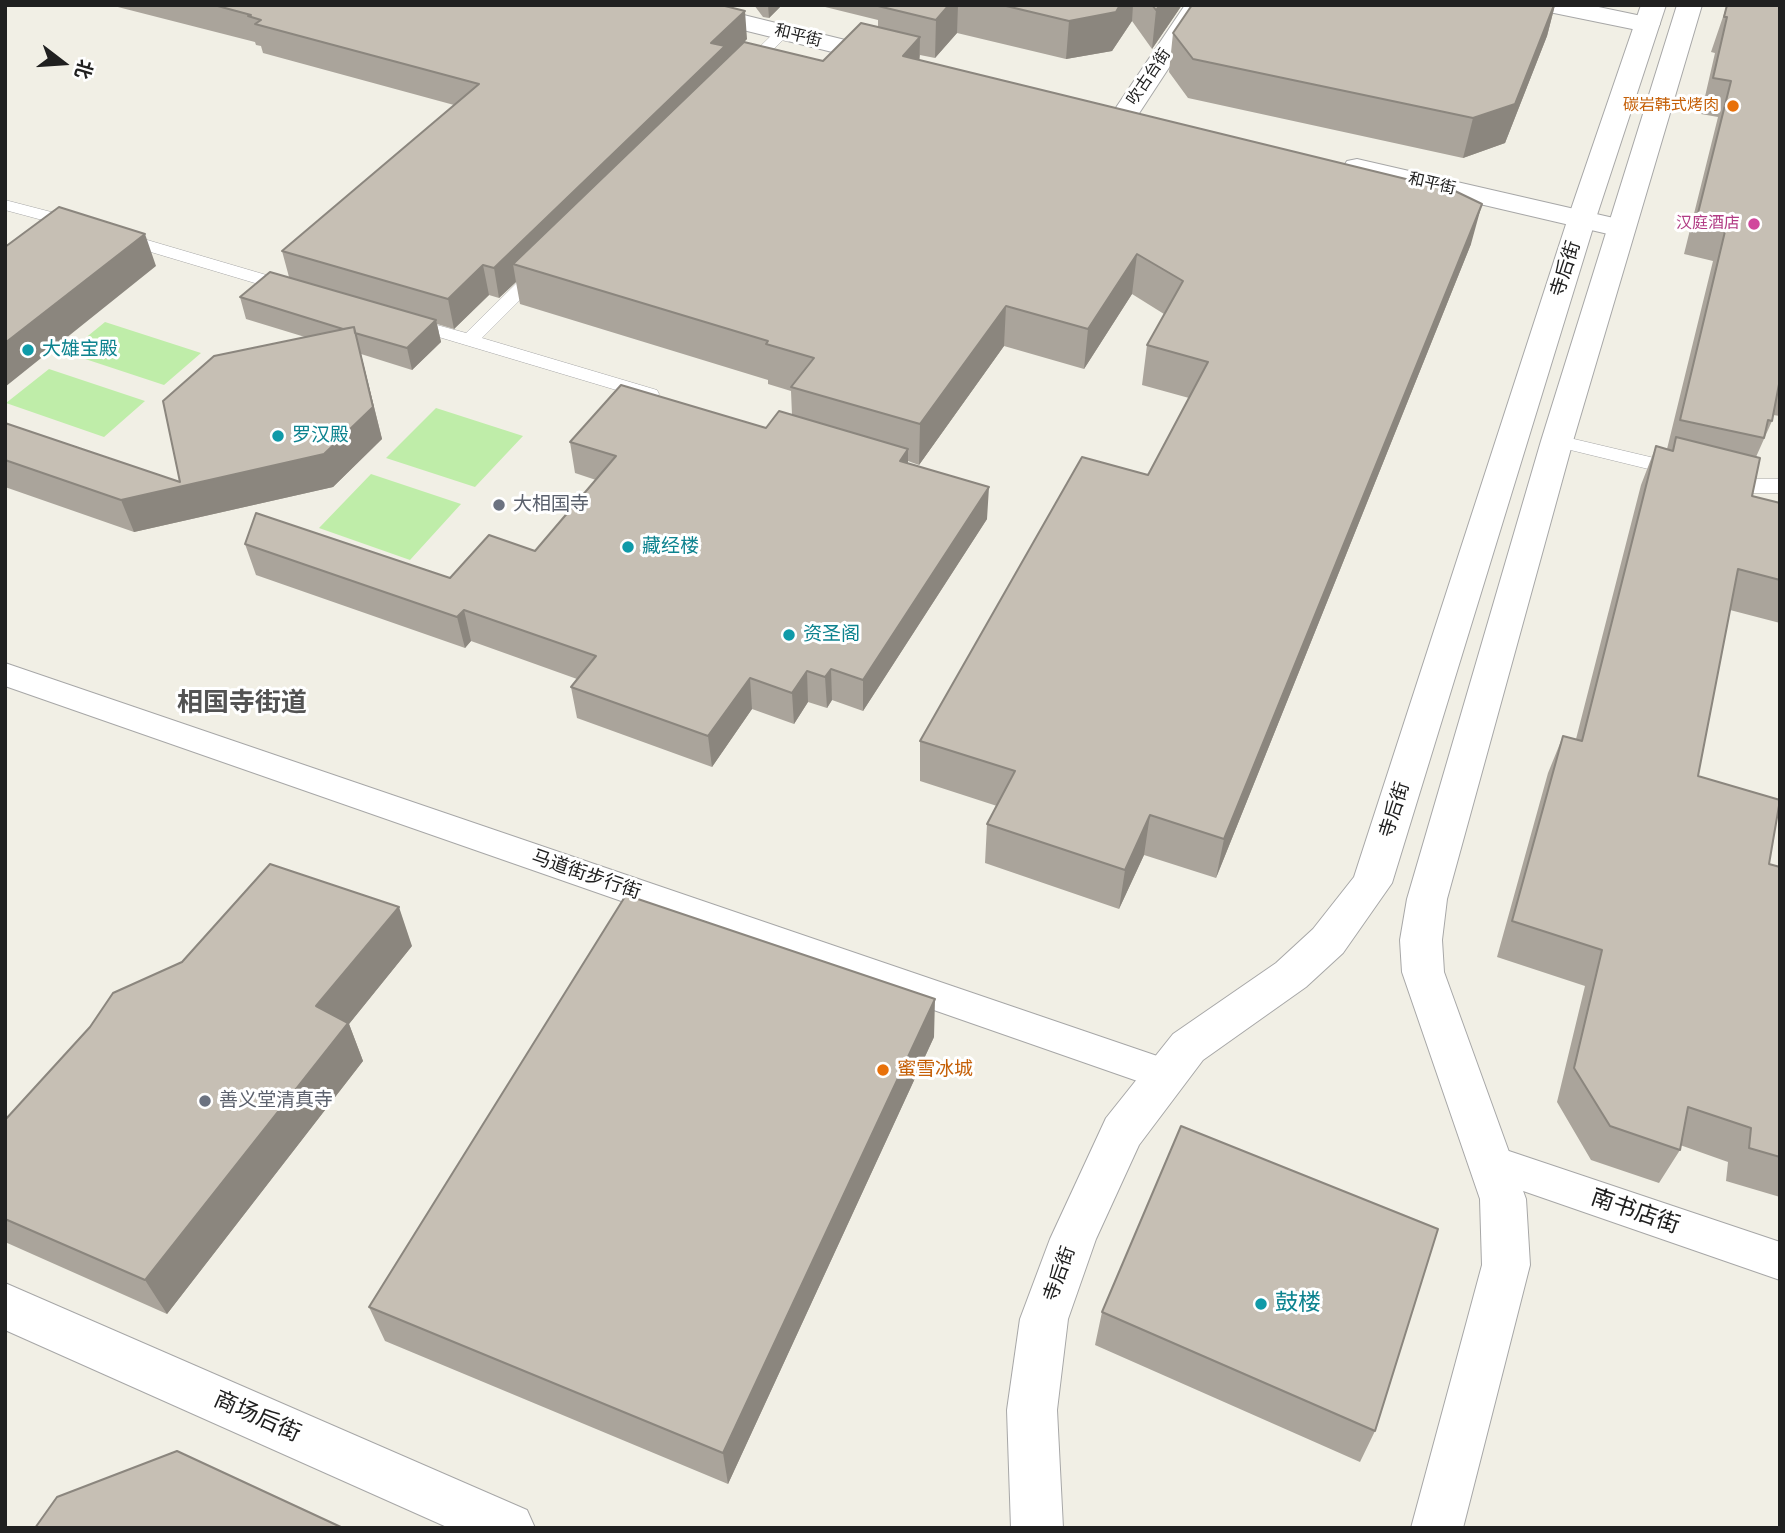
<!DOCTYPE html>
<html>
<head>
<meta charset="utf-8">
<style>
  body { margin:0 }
  #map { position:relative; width:1785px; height:1533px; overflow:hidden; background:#f1efe5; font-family:"Fira Sans Condensed","Noto Sans SC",sans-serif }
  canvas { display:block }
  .frame { position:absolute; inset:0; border:7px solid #202020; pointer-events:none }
  .north { position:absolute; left:28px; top:28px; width:70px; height:70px; -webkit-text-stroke:5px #fff; paint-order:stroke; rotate:107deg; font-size:19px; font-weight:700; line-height:28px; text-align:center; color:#202020 }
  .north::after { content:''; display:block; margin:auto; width:24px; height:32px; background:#202020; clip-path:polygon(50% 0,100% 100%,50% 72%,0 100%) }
</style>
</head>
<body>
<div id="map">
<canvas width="1785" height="1533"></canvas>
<div class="frame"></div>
<div class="north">北</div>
</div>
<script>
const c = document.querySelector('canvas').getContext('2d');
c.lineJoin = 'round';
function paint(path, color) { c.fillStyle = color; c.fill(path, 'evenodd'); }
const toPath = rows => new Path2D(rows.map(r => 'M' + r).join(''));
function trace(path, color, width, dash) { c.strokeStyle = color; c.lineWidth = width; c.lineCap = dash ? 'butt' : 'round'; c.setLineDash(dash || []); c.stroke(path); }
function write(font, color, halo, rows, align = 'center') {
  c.font = font + ' "Fira Sans Condensed","Noto Sans SC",sans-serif'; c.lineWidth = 6; c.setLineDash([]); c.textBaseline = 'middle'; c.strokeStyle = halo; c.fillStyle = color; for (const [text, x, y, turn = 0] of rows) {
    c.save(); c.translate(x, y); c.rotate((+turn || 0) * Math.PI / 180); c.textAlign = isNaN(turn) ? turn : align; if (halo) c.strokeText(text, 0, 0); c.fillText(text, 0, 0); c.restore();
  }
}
paint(toPath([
  [105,322,201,353,164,385,67,353],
  [49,369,145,401,104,437,6,403],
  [436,408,523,436,475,487,386,458],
  [371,474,461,504,410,560,319,528]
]), '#bfeda9');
const service = toPath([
  [783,27,788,29,788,35,750,72,740,72,740,66,778,29,783,27],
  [5,200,82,220,85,224,76,229,5,210,5,200],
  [120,232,297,284,300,288,297,292,285,292,114,241,111,237,120,232],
  [538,267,547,272,544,276,482,338,657,390,659,394,657,398,643,398,402,326,399,322,408,317,466,333,532,268,538,267],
  [1557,435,1684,465,1687,470,1677,476,1550,445,1547,441,1550,437,1557,435],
  [1724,475,1742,479,1780,479,1780,493,1742,493,1717,486,1714,481,1724,475]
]);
const pedestrian = toPath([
  [5,663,1166,1059,1179,1063,1185,1075,1179,1087,1166,1091,5,686,5,663],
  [1491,1145,1780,1242,1780,1280,1477,1175,1471,1163,1477,1151,1491,1145]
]);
const minor = toPath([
  [659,5,703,5,898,53,902,58,898,63,889,66,662,10,659,5],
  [1185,5,1210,5,1134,121,1114,121,1111,115,1185,5],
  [1537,5,1589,5,1656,19,1660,24,1656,29,1647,32,1549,12,1540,10,1537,5],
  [1357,159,1631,222,1635,228,1631,234,1621,237,1347,173,1343,167,1347,161,1357,159],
  [5,1283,527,1510,535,1528,449,1528,5,1330,5,1283]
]);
const tertiary = toPath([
  [1641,5,1666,5,1596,218,1392,883,1343,953,1306,987,1203,1060,1139,1145,1096,1239,1068,1319,1057,1410,1063,1528,1011,1528,1007,1410,1020,1319,1050,1239,1106,1118,1173,1034,1276,963,1313,929,1354,877,1568,218,1641,5],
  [1677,5,1702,5,1573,441,1447,899,1442,940,1444,972,1526,1199,1530,1265,1463,1528,1411,1528,1482,1265,1480,1199,1402,972,1400,940,1407,899,1541,441,1677,5]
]);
trace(service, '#a7a7a7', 1);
trace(pedestrian, '#a7a7a7', 2);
trace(minor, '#a7a7a7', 2);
trace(tertiary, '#a7a7a7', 2);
paint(service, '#fff');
paint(pedestrian, '#fff');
paint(minor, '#fff');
paint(tertiary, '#fff');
paint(toPath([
  [110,5,721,5,747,39,744,42,823,61,878,27,878,20,817,5,1182,5,1152,49,1132,21,1112,51,1066,59,957,33,935,58,920,55,919,60,1471,244,1216,878,1144,855,1119,909,985,863,987,824,997,806,920,781,920,741,1148,475,1189,398,1142,385,1147,345,1164,314,1132,294,1084,369,1004,346,919,465,908,461,908,463,987,519,863,711,832,700,827,708,808,702,794,724,752,709,712,767,577,718,571,687,577,679,471,641,465,648,256,575,245,544,450,578,535,551,596,480,575,473,570,442,766,428,792,415,791,391,768,384,768,380,520,304,516,282,499,298,489,295,454,329,437,324,441,342,412,370,361,354,382,439,333,487,134,532,5,487,5,423,180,482,305,337,246,319,240,297,289,277,282,251,454,105,263,53,261,46,256,45,255,42],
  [754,5,782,5,769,18,763,17],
  [1192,5,1555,5,1547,36,1505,143,1463,158,1188,98,1169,72,1173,33],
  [1727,5,1780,5,1780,416,1773,415,1772,421,1756,457,1752,496,1780,503,1780,623,1730,610,1698,776,1769,864,1780,867,1780,1197,1726,1181,1728,1162,1680,1145,1680,1150,1659,1183,1591,1160,1557,1102,1585,986,1497,957,1548,773,1563,736,1576,739,1641,485,1656,446,1667,449,1713,261,1684,254,1718,117,1701,114,1715,53,1711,52],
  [412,946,349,1024,363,1061,167,1314,5,1242,5,1120],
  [934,1037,728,1484,385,1341,369,1307],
  [1102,1312,1375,1431,1360,1462,1095,1345]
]), '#aaa49b');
paint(toPath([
  [768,5,782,5,769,18],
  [949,5,958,5,957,33,935,58,936,20],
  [1120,5,1133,5,1132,21,1112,51,1066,59,1069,21],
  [1160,5,1182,5,1152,49,1156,10],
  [1554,5,1555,5,1547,36,1505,143,1463,158,1473,118],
  [745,11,747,39,513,264,516,282,499,298,494,268,711,43],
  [920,37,919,76,903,56],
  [1482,204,1471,244,1216,878,1224,839],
  [145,234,156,266,5,387,5,343],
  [1137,254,1132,294,1084,369,1088,329],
  [483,265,489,295,454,329,448,299],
  [1006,306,1004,346,919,465,920,424],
  [436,320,441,342,412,370,407,348],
  [354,327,382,439,333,487,134,532,121,500,324,454],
  [908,449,908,481,900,461],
  [989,487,987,519,863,711,863,680],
  [464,610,471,641,465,648,457,617],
  [831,669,832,700,827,708,825,677],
  [807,671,808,702,794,724,792,693],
  [750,678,752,709,712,767,708,736],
  [1150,815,1144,855,1119,909,1125,870],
  [399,907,412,946,349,1024,363,1061,167,1314,145,1280,316,1006],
  [935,999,934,1037,728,1484,723,1453]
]), '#8b867e');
const building = toPath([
  [214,5,721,5,745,11,711,43,725,46,494,268,483,265,448,299,282,251,479,84,255,24,261,20,248,16,251,15,214,5],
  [878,5,949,5,936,20,878,6,878,5],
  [1002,5,1120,5,1116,12,1069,21,1002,5],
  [1152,5,1160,5,1156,10,1152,5],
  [1192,5,1554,5,1515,104,1473,118,1193,59,1173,33,1192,5],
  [1727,5,1780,5,1780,379,1772,421,1768,420,1764,438,1680,420,1727,223,1697,217,1731,81,1713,78,1727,17,1724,17,1727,5],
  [861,23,920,37,903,56,1455,191,1482,204,1224,839,1150,815,1125,870,987,824,1015,771,920,741,1082,457,1148,475,1208,362,1147,345,1183,281,1137,254,1088,329,1006,306,920,424,791,387,814,358,766,344,768,341,513,264,744,42,823,61,861,23],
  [59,207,145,234,5,343,5,247,59,207],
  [270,272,436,320,407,348,355,333,354,327,343,329,240,297,270,272],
  [354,327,373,407,324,454,121,500,5,460,5,423,180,482,163,401,214,356,354,327],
  [621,385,766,428,779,411,908,449,900,461,989,487,863,680,831,669,825,677,807,671,792,693,750,678,708,736,571,687,596,656,464,610,457,617,245,544,256,513,450,578,489,535,535,551,616,456,570,442,621,385],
  [1676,437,1760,458,1752,496,1780,503,1780,580,1738,569,1698,776,1780,800,1769,864,1780,867,1780,1157,1749,1148,1751,1128,1688,1107,1680,1150,1610,1126,1574,1068,1602,950,1512,921,1563,736,1582,741,1656,446,1673,451,1676,437],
  [270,864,399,907,316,1006,348,1023,145,1280,5,1219,5,1120,90,1027,113,993,182,962,270,864],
  [626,895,935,999,723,1453,369,1307,626,895],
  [1181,1126,1438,1229,1375,1431,1102,1312,1181,1126],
  [177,1451,343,1528,35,1528,57,1497,177,1451]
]);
paint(building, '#c6bfb4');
trace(building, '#8b867e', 2);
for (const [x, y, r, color] of [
  [1733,106,7,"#e8710a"],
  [1754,224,7,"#d1479c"],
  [28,350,7,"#0f9aa8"],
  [278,436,7,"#0f9aa8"],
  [499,505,7,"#6b7280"],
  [628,547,7,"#0f9aa8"],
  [789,635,7,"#0f9aa8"],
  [883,1070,7,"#e8710a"],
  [205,1101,7,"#6b7280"],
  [1261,1304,7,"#0f9aa8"]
]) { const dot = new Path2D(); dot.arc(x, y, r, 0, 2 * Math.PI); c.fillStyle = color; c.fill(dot); trace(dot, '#fff', 2.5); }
write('16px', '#202020', '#fff', [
  ["和平街",798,36,14],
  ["吹古台街",1149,77,-56],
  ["和平街",1432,184,13]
]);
write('16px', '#c56008', '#fff', [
  ["碳岩韩式烤肉",1719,106]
], 'right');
write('16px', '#b23c85', '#fff', [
  ["汉庭酒店",1740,224]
], 'right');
write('19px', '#202020', '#fff', [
  ["寺后街",1566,269,-72],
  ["寺后街",1395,810,-72],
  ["马道街步行街",586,875,19],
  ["寺后街",1060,1274,-70]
]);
write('19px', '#0d838f', '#fff', [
  ["大雄宝殿",42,350],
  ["罗汉殿",292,436],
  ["藏经楼",642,547],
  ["资圣阁",803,635]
], 'left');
write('19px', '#5b616d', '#fff', [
  ["大相国寺",513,505],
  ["善义堂清真寺",219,1101]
], 'left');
write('19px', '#c56008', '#fff', [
  ["蜜雪冰城",897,1070]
], 'left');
write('23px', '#202020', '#fff', [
  ["南书店街",1635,1212,19],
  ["商场后街",257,1417,24]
]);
write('23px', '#0d838f', '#fff', [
  ["鼓楼",1275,1304]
], 'left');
write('bold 26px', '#535353', '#fff', [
  ["相国寺街道",242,704]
]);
</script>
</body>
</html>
